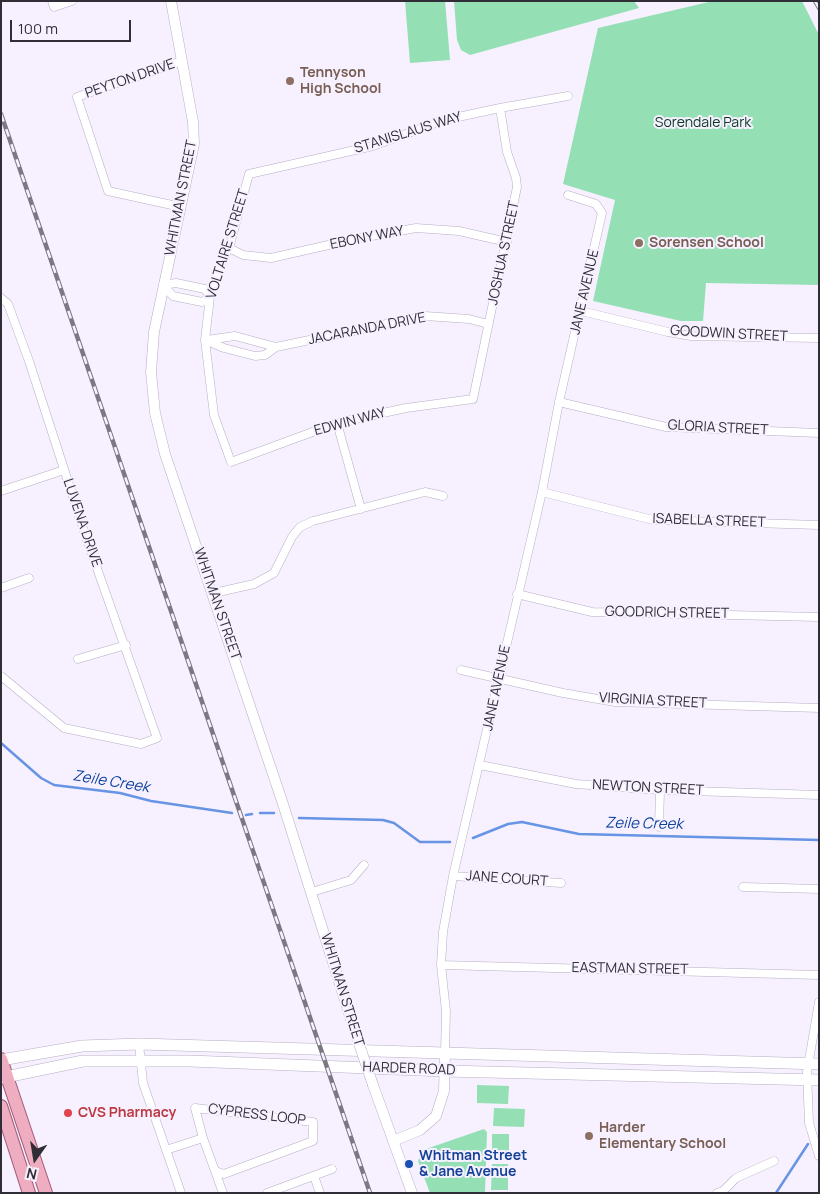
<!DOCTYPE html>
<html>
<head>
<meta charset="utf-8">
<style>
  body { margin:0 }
  #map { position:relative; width:820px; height:1194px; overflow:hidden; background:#f6f0ff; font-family:Manrope,sans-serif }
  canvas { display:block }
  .frame { position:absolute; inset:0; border:2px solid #312d36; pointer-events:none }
  .north { position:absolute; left:10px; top:1134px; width:50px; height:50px; -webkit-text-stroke:4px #f6f0ff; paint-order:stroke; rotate:193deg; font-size:14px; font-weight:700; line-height:20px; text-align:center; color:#312d36 }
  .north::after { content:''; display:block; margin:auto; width:18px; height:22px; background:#312d36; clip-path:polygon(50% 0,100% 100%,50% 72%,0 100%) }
  .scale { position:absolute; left:10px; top:20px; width:121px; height:22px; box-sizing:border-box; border:2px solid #312d36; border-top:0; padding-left:6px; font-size:15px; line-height:18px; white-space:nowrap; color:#312d36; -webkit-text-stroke:4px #f6f0ff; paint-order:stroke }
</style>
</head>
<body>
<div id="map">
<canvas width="820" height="1194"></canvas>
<div class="frame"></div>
<div class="north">N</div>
<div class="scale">100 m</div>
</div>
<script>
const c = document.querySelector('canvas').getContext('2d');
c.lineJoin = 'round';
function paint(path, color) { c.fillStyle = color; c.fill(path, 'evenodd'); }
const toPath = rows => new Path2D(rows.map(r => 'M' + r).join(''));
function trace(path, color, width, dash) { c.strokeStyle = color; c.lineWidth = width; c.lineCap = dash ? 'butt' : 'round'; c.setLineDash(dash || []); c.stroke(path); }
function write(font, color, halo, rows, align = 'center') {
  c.font = font + ' Manrope,sans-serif'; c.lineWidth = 4; c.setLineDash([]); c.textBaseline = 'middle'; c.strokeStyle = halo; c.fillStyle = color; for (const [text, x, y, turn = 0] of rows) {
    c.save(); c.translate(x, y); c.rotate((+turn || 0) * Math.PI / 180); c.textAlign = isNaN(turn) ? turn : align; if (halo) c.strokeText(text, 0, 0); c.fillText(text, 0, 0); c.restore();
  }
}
paint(toPath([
  [405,1,445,1,450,60,410,63],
  [454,1,634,1,639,8,470,55,461,50,457,40],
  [713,1,802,1,819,35,819,285,706,283,703,321,681,321,593,301,615,200,563,184,598,28],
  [477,1085,509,1086,508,1104,477,1103],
  [494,1108,525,1109,524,1127,493,1126],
  [484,1129,487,1132,485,1193,430,1193,418,1161,423,1150],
  [492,1134,509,1134,509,1160,492,1160],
  [492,1164,508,1164,508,1190,491,1190]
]), '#94e0b4');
trace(toPath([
  [1,743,41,778,54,785,120,793,151,801,232,813],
  [260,813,274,813],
  [246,815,252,814],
  [299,818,383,820,394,823,420,842,450,842],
  [473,838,508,824,522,822,579,834,819,840],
  [776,1193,808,1144]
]), '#6794e4', 2.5);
const minor = toPath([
  [52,1,54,7,72,1],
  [500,108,507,152,516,178,517,187,473,399,406,408,337,423,231,462,214,415,205,340,210,297,220,265,229,248,249,174,373,146,444,120,500,108,568,96],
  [181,207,108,191,77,97,182,61],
  [229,248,243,255,271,258,355,239,416,228,459,231,507,242],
  [176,283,205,289,210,297,202,302,173,296,163,285,176,283],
  [1,298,8,304,29,361,87,540,157,738,141,744,64,728,1,676],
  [581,311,668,332,691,336,819,338],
  [205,340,224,348,255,356,265,355,276,347,425,316,469,319,488,324],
  [207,340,235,336,276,347],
  [559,402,666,427,819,433],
  [337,423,361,509],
  [1,491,64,470],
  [542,492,653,520,819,525],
  [1,588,29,578],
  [214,593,254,584,274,573,292,537,300,527,313,521,425,492,443,496],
  [517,594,592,612,819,617],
  [78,659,126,645],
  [461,670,563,693,615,702,819,708],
  [480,765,576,784,660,790,819,795],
  [659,827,660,790],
  [453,876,561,883],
  [743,887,819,889],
  [312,892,351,880,364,865],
  [441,965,819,975],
  [819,1002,807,1072,809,1123,819,1156],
  [139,1044,143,1083,181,1193],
  [445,1053,446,1011,441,965,443,932,453,876,542,492,559,402,602,213,596,204,568,195],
  [166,1150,203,1138,215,1171,224,1174,313,1141,313,1122,195,1108,203,1138],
  [215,1171,223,1193],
  [314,1176,320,1193],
  [267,1193,332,1169],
  [717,1193,723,1191,736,1178,774,1161]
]);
const tertiary = toPath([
  [171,1,193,122,194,144,154,332,151,372,155,413,165,454,283,804,355,1032],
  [373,1085,412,1193],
  [393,1141,420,1130,436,1116,444,1091,445,1053]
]);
const secondary = toPath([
  [1,1060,82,1046,139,1044,819,1064],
  [1,1078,83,1061,190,1061,445,1071,819,1080]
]);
const primary = toPath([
  [1,1059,46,1193],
  [1,1106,29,1193]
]);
trace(minor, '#b7aec5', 9);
trace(tertiary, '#b7aec5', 11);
trace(secondary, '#b7aec5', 12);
trace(primary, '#a45c76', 14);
trace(minor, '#fff', 8);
trace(tertiary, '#fff', 10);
trace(secondary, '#fff', 11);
trace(primary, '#eeadc1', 12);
const rail = toPath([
  [815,1,819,8],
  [1,114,370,1193]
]);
trace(rail, '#7c7782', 4.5);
trace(rail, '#f6f0ff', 2.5, [8]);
const tertiaryBridge = toPath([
  [355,1032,373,1085]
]);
trace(tertiaryBridge, '#b7aec5', 11, []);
trace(tertiaryBridge, '#fff', 10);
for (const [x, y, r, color] of [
  [290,81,5,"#8d6e63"],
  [639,243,5,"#8d6e63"],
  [68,1113,5,"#e0444e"],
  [589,1136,5,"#8d6e63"],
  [409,1164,5,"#1a4fb4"]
]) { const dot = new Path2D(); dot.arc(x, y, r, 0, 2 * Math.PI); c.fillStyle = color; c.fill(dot); trace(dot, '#f6f0ff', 2); }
write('bold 14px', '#785e54', '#f6f0ff', [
  ["Tennyson",300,73],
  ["High School",300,89],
  ["Sorensen School",649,243],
  ["Harder",599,1128],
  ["Elementary School",599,1144]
], 'left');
write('14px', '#312d36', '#f6f0ff', [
  ["PEYTON DRIVE",130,79,-19],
  ["STANISLAUS WAY",408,133,-17],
  ["WHITMAN STREET",181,198,-79],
  ["EBONY WAY",367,238,-11],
  ["VOLTAIRE STREET",228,244,-73],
  ["JOSHUA STREET",504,253,-78],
  ["JANE AVENUE",585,292,-77],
  ["JACARANDA DRIVE",367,329,-11],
  ["GOODWIN STREET",729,334,3],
  ["EDWIN WAY",350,422,-15],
  ["GLORIA STREET",718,428,3],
  ["ISABELLA STREET",709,521,2],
  ["LUVENA DRIVE",82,523,71],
  ["WHITMAN STREET",217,604,71],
  ["GOODRICH STREET",667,613,1],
  ["JANE AVENUE",497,688,-78],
  ["VIRGINIA STREET",653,701,3],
  ["NEWTON STREET",648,788,3],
  ["JANE COURT",507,879,4],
  ["EASTMAN STREET",630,969,1],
  ["WHITMAN STREET",342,990,73],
  ["HARDER ROAD",409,1069,2],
  ["CYPRESS LOOP",257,1115,7]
]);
write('14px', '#073721', '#f6f0ff', [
  ["Sorendale Park",703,123]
]);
write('bold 14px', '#be3a42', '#f6f0ff', [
  ["CVS Pharmacy",78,1113]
], 'left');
write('bold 14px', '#164399', '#f6f0ff', [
  ["Whitman Street",419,1156],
  ["& Jane Avenue",419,1172]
], 'left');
write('italic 15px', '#0f429f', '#f6f0ff', [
  ["Zeile Creek",111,782,9],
  ["Zeile Creek",644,824,1]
]);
</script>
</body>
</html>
